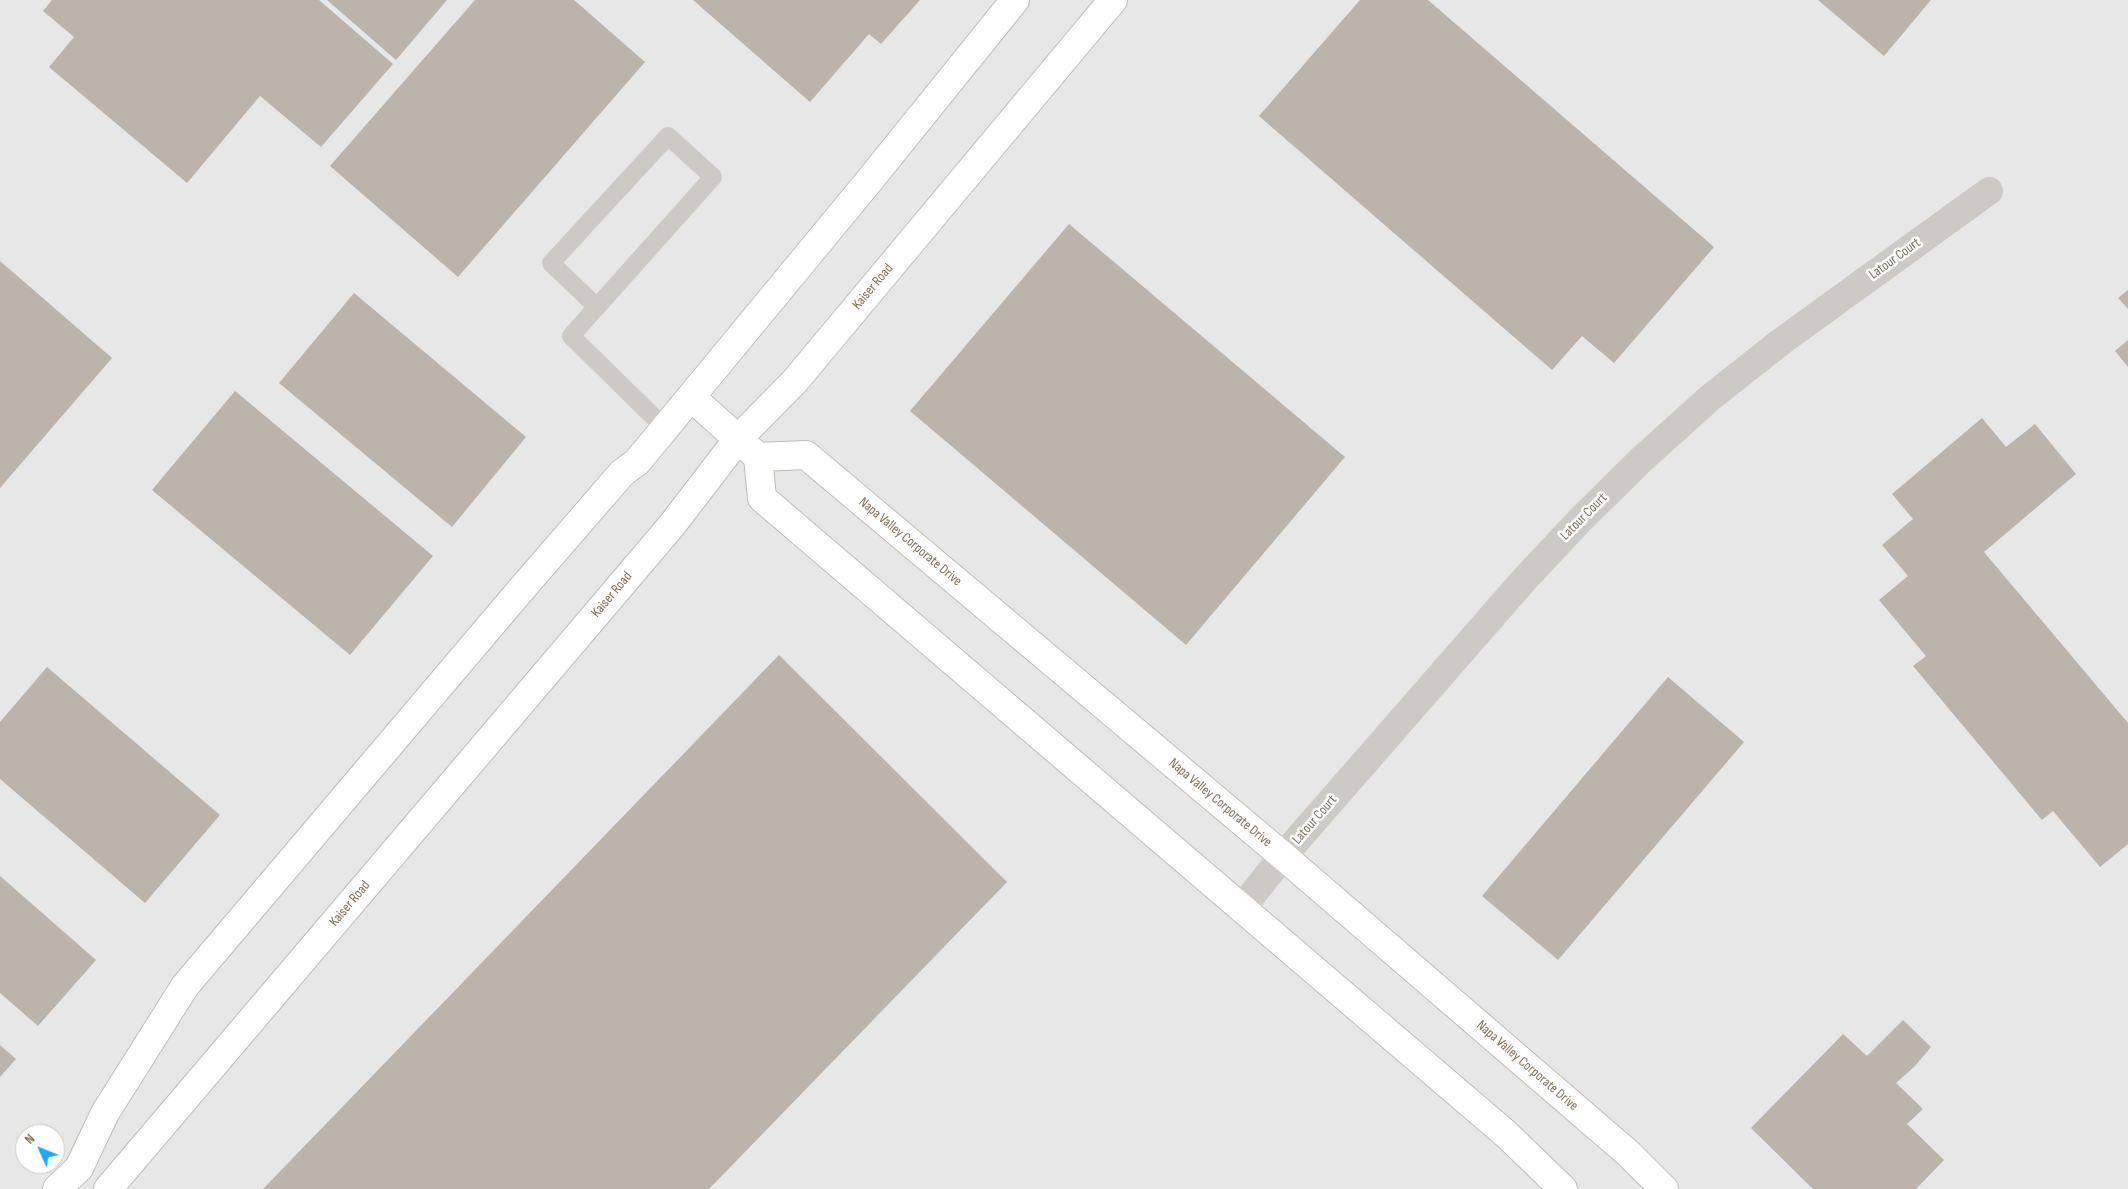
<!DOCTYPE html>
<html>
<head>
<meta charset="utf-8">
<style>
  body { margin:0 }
  #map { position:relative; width:2128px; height:1189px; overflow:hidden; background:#f7f6f9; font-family:"Sofia Sans Condensed",sans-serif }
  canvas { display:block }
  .north { position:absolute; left:15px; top:1124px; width:50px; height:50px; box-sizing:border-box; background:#fff; border:1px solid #ccc6be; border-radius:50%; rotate:314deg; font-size:14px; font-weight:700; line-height:20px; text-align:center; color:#7f705d }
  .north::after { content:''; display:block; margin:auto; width:18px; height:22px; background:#1baaf5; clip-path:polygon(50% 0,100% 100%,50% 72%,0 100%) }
</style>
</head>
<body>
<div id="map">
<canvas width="2128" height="1189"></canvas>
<div class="north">N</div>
</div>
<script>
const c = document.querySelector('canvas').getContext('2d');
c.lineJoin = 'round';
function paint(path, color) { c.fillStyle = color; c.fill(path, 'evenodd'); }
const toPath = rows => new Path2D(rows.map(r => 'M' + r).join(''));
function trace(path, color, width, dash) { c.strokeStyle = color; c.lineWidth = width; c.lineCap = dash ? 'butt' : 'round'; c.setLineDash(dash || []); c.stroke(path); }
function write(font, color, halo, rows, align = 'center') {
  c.font = font + ' "Sofia Sans Condensed",sans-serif'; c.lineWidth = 5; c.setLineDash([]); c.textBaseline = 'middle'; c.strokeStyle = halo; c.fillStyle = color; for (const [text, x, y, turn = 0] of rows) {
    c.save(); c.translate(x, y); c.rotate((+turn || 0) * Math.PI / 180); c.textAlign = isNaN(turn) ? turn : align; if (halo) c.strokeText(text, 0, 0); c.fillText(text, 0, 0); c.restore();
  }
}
paint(toPath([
  [0,0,2128,0,2128,1189,0,1189],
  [25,1134,55,1134,55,1164,25,1164]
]), '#e8e7e7');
paint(toPath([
  [52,0,319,0,393,64,321,147,260,96,187,183,49,67,74,37,43,11],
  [327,0,447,0,396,60],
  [475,0,574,0,645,62,458,277,330,166],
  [693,0,920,0,881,44,869,34,810,102],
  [1360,0,1428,0,1714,247,1614,363,1582,336,1552,370,1259,116],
  [1818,0,1931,0,1884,56],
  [1069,224,1345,457,1186,645,910,411],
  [0,261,112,358,0,488],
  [2128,290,2128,309,2118,298],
  [354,293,526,437,452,527,279,383],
  [2128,340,2128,367,2115,351],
  [235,391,433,556,350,655,152,490],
  [1982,418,2006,447,2035,424,2076,474,1984,552,2128,723,2128,844,2100,867,2053,811,2042,820,1913,666,1926,656,1879,600,1908,576,1882,545,1913,519,1892,494],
  [779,655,1007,882,709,1189,263,1189],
  [47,667,220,815,145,903,0,779,0,722],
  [1668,677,1744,742,1558,960,1482,896],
  [0,876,96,960,38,1026,0,993],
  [1903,1020,1931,1047,1915,1066,1896,1083,1923,1109,1907,1124,1944,1160,1916,1189,1813,1189,1751,1128,1843,1034,1867,1056],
  [0,1045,16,1059,0,1077]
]), '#bcb3aa');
const secondary = toPath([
  [691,397,758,457,762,498,1506,1134,1563,1189],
  [758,457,806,455,1283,856,1629,1154,1664,1189],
  [57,1189,79,1168,105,1113,185,986,519,592,622,473,637,462,869,181,1015,0],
  [108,1189,672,525,738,439,795,381,1113,0]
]);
trace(secondary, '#c2bdb6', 30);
trace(toPath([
  [597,307,551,263,668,136,713,177,571,336,665,428]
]), '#cdc9c4', 18);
trace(toPath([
  [1241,909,1283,856,1523,581,1580,520,1642,459,1711,397,1782,341,1989,191]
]), '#cdc9c4', 28);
trace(secondary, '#fff', 28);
write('14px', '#7f705d', '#fff', [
  ["Latour Court",1895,259,-36],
  ["Kaiser Road",873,287,-50],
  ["Latour Court",1584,517,-45],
  ["Napa Valley Corporate Drive",910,542,40],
  ["Kaiser Road",612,595,-50],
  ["Napa Valley Corporate Drive",1220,803,40],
  ["Latour Court",1315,820,-49],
  ["Kaiser Road",350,904,-50],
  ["Napa Valley Corporate Drive",1527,1066,41]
]);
</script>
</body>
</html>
